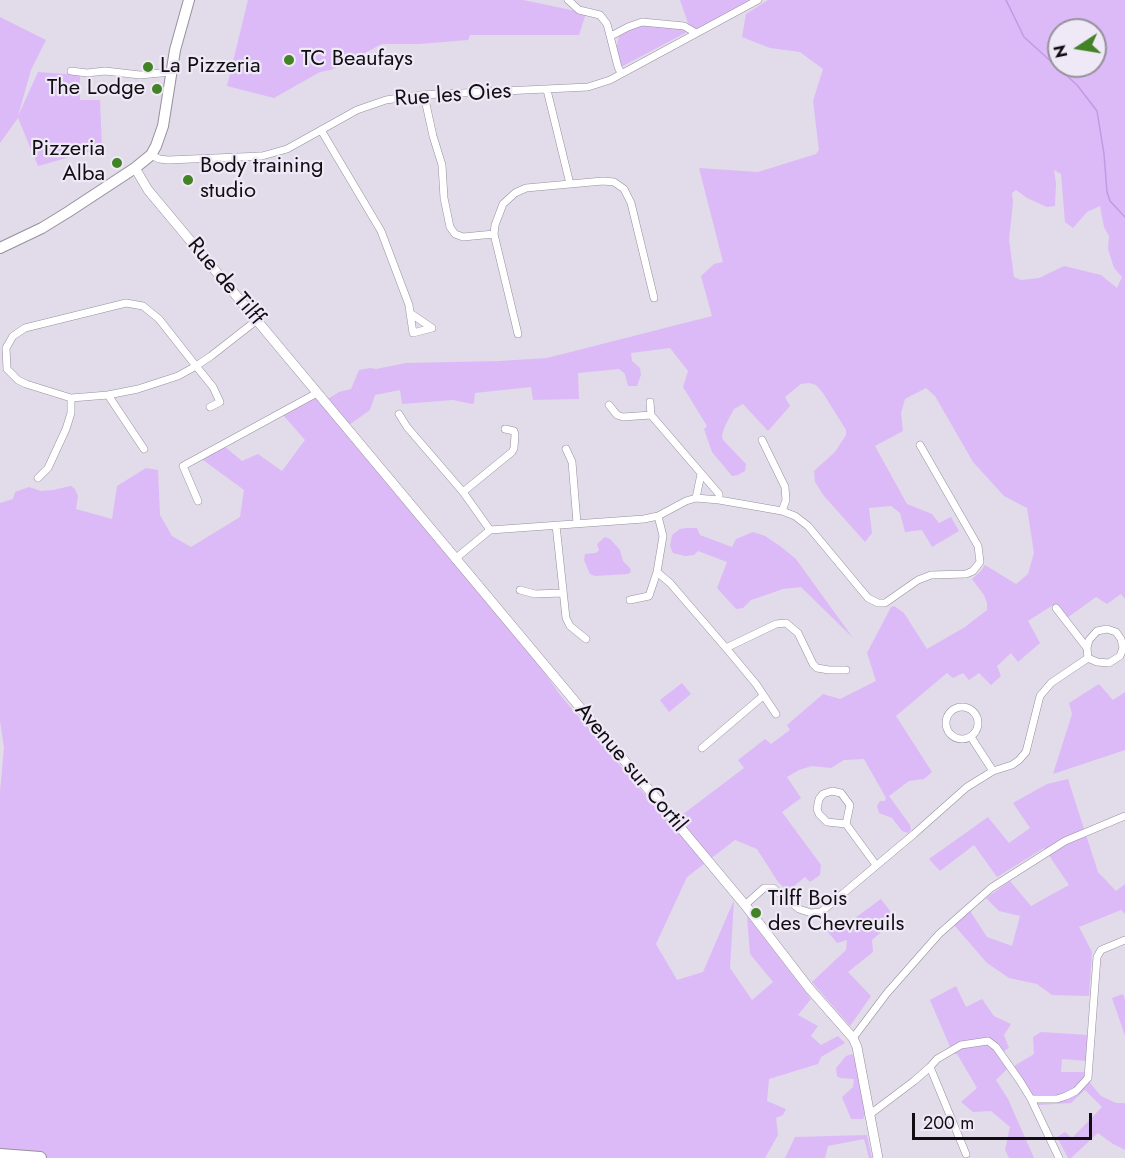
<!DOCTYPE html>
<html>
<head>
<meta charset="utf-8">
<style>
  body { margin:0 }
  #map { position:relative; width:1125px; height:1158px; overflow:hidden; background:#e2dbe9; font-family:Jost,sans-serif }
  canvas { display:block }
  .north { position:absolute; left:1047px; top:18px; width:60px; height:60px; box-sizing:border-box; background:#efe8f6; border:2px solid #96919b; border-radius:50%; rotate:258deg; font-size:16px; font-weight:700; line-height:24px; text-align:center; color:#100e12 }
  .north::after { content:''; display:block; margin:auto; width:21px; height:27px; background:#418325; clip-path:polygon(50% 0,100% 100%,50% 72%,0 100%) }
  .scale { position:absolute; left:912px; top:1113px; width:180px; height:27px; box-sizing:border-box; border:3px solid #100e12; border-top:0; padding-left:8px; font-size:18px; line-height:21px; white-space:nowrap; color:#100e12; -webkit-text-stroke:4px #efe8f6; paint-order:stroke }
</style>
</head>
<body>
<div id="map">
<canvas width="1125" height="1158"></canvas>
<div class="north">N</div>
<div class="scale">200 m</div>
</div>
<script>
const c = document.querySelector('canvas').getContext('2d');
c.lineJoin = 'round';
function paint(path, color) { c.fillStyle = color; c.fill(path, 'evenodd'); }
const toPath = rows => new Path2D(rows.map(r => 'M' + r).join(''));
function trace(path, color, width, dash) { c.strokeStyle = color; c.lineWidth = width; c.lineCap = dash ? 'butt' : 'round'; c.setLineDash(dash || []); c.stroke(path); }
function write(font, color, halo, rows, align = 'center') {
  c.font = font + ' Jost,sans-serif'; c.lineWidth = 4.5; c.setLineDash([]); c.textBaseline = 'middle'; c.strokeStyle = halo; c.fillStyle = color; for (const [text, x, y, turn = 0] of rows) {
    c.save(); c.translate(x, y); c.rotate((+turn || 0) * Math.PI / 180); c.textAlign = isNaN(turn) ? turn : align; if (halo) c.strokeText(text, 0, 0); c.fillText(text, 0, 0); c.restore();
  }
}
paint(toPath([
  [248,0,523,0,586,13,579,35,470,35,468,40,419,44,382,44,331,70,320,72,274,98,227,86],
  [680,0,752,0,694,31,688,23],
  [768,0,1125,0,1125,599,1121,594,1107,604,1096,597,1067,618,1053,605,1028,621,1040,643,1018,662,1011,653,997,666,1001,676,991,685,979,673,969,680,963,673,953,678,947,673,896,716,932,772,924,779,909,781,889,796,910,825,911,830,908,833,902,831,892,818,879,813,877,806,880,801,885,801,886,798,864,759,844,760,831,768,812,766,799,770,787,777,801,798,782,812,821,865,820,875,810,882,805,877,788,891,778,882,757,849,735,840,687,877,656,944,677,980,703,972,734,900,730,968,752,1000,773,982,750,954,747,916,811,999,798,1015,818,1026,811,1036,821,1045,838,1036,845,1043,821,1057,818,1064,769,1079,767,1101,786,1109,783,1115,776,1118,778,1135,765,1158,0,1158,0,792,4,748,0,721,0,503,13,499,15,492,29,487,41,491,53,490,71,486,75,489,78,496,76,509,112,519,117,486,146,468,158,470,160,515,172,536,191,547,240,517,244,490,203,460,224,446,242,461,258,454,282,471,305,440,283,415,316,398,531,654,561,696,670,824,744,768,738,760,765,739,771,744,790,730,787,725,823,694,840,699,876,681,867,653,891,607,894,606,904,613,927,649,965,627,987,610,987,603,984,595,972,579,980,572,985,565,1016,584,1028,574,1034,553,1027,508,1004,496,973,462,935,396,926,388,905,399,901,413,903,431,875,446,907,504,932,514,939,523,951,517,959,531,932,547,922,530,905,532,900,513,891,506,869,508,872,533,865,542,824,496,815,482,814,471,835,452,846,435,846,430,823,393,816,385,809,383,801,384,785,397,790,406,768,431,743,404,734,409,725,426,722,435,723,440,746,464,745,471,738,475,732,476,712,452,704,429,707,426,683,387,688,371,670,348,631,353,632,361,640,368,641,375,637,386,628,386,625,374,619,369,578,373,579,399,533,400,531,387,475,393,474,403,472,404,453,400,402,404,400,390,375,395,370,410,349,425,326,400,339,392,351,389,359,370,370,368,376,369,406,363,500,361,547,358,712,316,701,276,714,264,723,262,699,168,758,172,816,154,819,150,813,101,823,69,800,52,770,48,742,37,746,14],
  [1059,30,1095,30,1095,66,1059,66],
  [1054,170,1061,174,1065,222,1073,228,1087,212,1100,206,1104,227,1109,236,1108,249,1114,268,1122,277,1117,288,1101,275,1064,266,1039,278,1021,280,1014,277,1009,239,1013,203,1012,193,1016,190,1027,198,1047,207,1055,206,1056,183],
  [0,17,46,40,31,70,18,116,38,72,80,75,80,100,100,100,102,148,38,166,18,118,0,143],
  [646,25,685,28,687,32,621,67,616,49,619,36,625,30],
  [687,528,697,528,700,535,732,547,736,539,753,532,765,536,780,546,796,559,853,638,801,587,783,589,763,596,751,600,743,608,736,609,717,588,727,562,698,551,694,555,685,556,673,553,670,546,672,535,680,529],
  [605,537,610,539,620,550,623,561,630,568,631,572,628,574,595,576,590,574,584,560,585,554,596,553,599,550,597,544],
  [682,683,691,694,669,712,660,700],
  [1099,684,1113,700,1125,692,1125,750,1053,774,1072,714,1069,703],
  [1068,779,1098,872,1116,891,1125,884,1125,914,1121,910,1079,927,1092,952,1089,996,1052,995,1037,984,1009,978,987,963,954,925,970,911,987,937,1012,946,1020,916,999,911,986,898,1010,881,1031,906,1069,885,1044,848,997,877,974,845,940,871,929,859,988,817,1009,843,1030,828,1013,803,1047,784],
  [881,899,896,919,872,940,873,952,848,972,871,996,850,1026,812,982,846,950,847,940,837,943,827,931,835,925,840,929],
  [956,986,966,1007,982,999,994,1016,1011,1024,1004,1035,1009,1048,997,1055,1007,1069,996,1080,1008,1099,1034,1158,1009,1158,1005,1150,1010,1127,991,1111,973,1112,961,1102,977,1088,957,1054,953,1054,930,1000],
  [1123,994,1125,1000,1125,1036,1112,998],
  [1041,1032,1088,1035,1087,1061,1062,1059,1061,1072,1084,1072,1085,1077,1101,1096,1116,1103,1125,1103,1125,1150,1113,1144,1098,1133,1071,1158,1068,1158,1057,1137,1065,1132,1072,1138,1102,1107,1085,1090,1071,1103,1038,1105,1014,1066,1034,1054,1033,1037],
  [852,1054,855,1058,863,1099,865,1115,863,1119,851,1119,842,1097,853,1087,854,1079,840,1078,837,1076,836,1068,846,1056],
  [867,1135,872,1158,869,1158,864,1139,828,1146,825,1158,785,1158,795,1137]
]), '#dcbaf7');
trace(toPath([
  [1006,0,1024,37,1077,85,1097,111,1104,154,1107,192,1110,201,1125,217]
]), '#c399e5', 1.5);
const street = toPath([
  [568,0,579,10,600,15,607,24,618,67,621,73],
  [611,36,628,27,642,22,684,26,696,33],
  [71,71,87,73,105,71,140,75,171,72],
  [547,90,570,184],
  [424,95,433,136,442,165,444,198,450,227,455,234,463,237,494,234],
  [321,130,381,231,409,305,410,313,413,333,432,328,410,313],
  [151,155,159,159,168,160,262,156,287,149,357,110,386,100,420,95,588,87,610,80,758,0],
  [518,334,494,234,495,225,503,204,515,193,526,188,603,181,614,182,624,189,631,203,654,298],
  [108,395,144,449],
  [650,402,651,415],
  [609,405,617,415,623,417,651,415,719,494,719,500],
  [210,407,220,402,213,387,196,366,159,319,143,306,126,303,25,328,13,336,6,348,7,369,18,380,26,384,71,398,108,395,138,389,178,376,196,366,211,356,257,320],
  [399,414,407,427,463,492,490,530],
  [762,440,785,487,786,500,782,511],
  [566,449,572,462,577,523],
  [38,478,48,468,66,429,71,413,71,398],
  [463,492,512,452,514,448,515,435,514,431,505,429],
  [696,498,701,474],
  [198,501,183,466,317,393],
  [658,516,663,536,657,572,670,583,726,648,756,684,776,714],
  [556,525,566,618,570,626,586,639],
  [455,559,490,530,644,519,658,516,686,501,696,498,719,500,782,511,795,516,808,526,868,598,878,603,885,603,918,580,931,575,966,574,973,571,980,562,978,546,920,445],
  [520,590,535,594,562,593],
  [630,600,649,596,657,572],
  [1056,608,1087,648],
  [726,648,776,624,786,623,798,633,813,664,817,668,829,670,846,670],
  '946 723a16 16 0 1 1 32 0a16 16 0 1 1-32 0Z',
  [971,737,993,771],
  [702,748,763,696],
  [832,791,841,793,850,805,846,824,827,822,819,814,817,809,819,799,823,794,832,791],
  [846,824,876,865],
  [745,905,764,888,773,888,799,909,811,913,821,912,914,834,967,787,993,771,1012,765,1019,760,1026,752,1040,696,1051,683,1088,658,1087,648,1089,640,1097,631,1107,629,1116,632,1121,639,1123,648,1120,656,1109,663,1097,662,1088,658],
  [853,1038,887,993,939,934,991,888,1065,841,1125,816],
  [930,1067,966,1154],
  [1031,1099,1057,1099,1066,1096,1076,1091,1088,1078,1097,957,1101,950,1125,940],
  [869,1115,914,1081,930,1067,937,1059,961,1045,988,1041,996,1047,1020,1081,1031,1099,1059,1158]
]);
const secondary = toPath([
  [135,168,148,190,745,905,809,988,853,1038,857,1047,878,1158]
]);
const primary = toPath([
  [0,248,42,228,68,212,135,168,151,155,156,146,163,126,175,50,189,0]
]);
const highway = toPath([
  [0,1155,40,1158]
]);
trace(street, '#97909d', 8);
trace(secondary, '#97909d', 10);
trace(primary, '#97909d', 12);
trace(highway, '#97909d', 14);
trace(street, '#fff', 7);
trace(secondary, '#fff', 9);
trace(primary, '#fff', 10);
trace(highway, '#fff', 12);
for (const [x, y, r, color] of [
  [289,60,6,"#418325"],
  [148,67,6,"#418325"],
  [157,89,6,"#418325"],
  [117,163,6,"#418325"],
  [188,180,6,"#418325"],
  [756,913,6,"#418325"]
]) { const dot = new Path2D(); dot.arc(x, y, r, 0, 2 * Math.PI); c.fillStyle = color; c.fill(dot); trace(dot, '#efe8f6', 2); }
write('22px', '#100e12', '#efe8f6', [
  ["TC Beaufays",301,60],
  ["La Pizzeria",160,67],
  ["The Lodge",145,89,"right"],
  ["Pizzeria",105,150,"right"],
  ["Alba",105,175,"right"],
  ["Body training",200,167],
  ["studio",200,192],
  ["Tilff Bois",768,900],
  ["des Chevreuils",768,925]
], 'left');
write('22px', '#100e12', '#efe8f6', [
  ["Rue les Oies",453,96,-4],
  ["Rue de Tilff",225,282,50],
  ["Avenue sur Cortil",630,768,50]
]);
</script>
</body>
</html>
